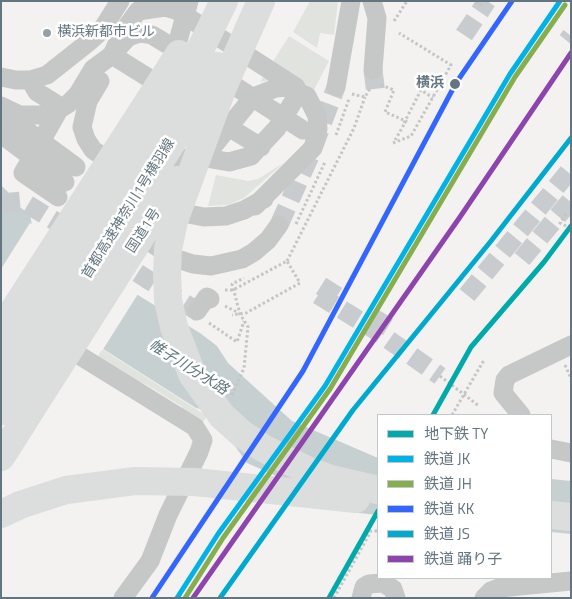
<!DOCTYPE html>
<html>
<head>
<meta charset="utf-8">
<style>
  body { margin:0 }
  #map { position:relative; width:572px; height:599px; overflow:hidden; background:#f3f2f0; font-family:"Titillium Web","Noto Sans JP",sans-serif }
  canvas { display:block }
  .frame { position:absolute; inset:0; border:2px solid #637580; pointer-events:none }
  .legend { position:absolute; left:377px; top:414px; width:175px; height:165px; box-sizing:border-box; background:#fff; border:1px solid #c1c8cc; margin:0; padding:6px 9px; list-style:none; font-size:15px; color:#637580 }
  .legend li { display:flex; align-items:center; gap:10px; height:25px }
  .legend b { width:25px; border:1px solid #c1c8cc }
</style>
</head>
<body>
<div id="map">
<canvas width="572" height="599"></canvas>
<div class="frame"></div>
<ul class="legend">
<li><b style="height:6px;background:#01aaaa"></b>地下鉄 TY</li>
<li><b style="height:6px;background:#00b2e5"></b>鉄道 JK</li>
<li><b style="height:6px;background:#87ae4d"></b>鉄道 JH</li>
<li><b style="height:6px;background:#36f"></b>鉄道 KK</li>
<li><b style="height:6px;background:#00a9ce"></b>鉄道 JS</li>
<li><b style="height:6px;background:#8e44ad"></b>鉄道 踊り子</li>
</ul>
</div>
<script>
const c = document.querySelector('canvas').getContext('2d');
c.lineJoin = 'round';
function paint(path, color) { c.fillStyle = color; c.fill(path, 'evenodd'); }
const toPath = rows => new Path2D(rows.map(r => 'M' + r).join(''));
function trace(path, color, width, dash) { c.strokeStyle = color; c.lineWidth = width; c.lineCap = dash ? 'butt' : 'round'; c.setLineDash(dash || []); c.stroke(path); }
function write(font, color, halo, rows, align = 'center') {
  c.font = font + ' "Titillium Web","Noto Sans JP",sans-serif'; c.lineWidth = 5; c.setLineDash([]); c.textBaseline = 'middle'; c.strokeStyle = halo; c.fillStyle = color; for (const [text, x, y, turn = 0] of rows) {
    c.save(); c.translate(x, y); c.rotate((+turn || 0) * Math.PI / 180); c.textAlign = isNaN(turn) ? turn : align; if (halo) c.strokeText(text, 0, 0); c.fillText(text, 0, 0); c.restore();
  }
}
paint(toPath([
  [310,1,338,1,334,35,320,33,317,48,293,32],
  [289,36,329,61,314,90,300,81,280,78,260,82],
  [285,162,244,198,228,205,208,206,216,175,248,181,258,179],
  [102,349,207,416,202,424,185,412,181,406,147,385,116,373,96,360]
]), '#e1e4de');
paint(toPath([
  [1,185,16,200,18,206,30,214,33,231,200,333,217,346,228,363,292,421,378,458,378,515,359,513,247,463,210,411,196,408,1,284],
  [551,479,571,481,571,534,551,532]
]), '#c6d0d1');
paint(toPath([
  [30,223,34,225,35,229,138,294,102,351,1,287,1,269]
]), '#f3f2f0');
trace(toPath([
  [464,35,487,1],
  [567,41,571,36],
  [373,70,376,94],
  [1,203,22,201,76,234],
  [279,225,310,156,336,87],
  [114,258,200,313,203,318],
  [522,259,571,200],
  [318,295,375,330,440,376],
  [467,295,571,169],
  [324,299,336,280],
  [375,330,386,312]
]), '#c8ccce', 19, [19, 9]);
trace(toPath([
  [476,1,483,7],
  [394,21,407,1],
  [381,85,394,90,385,112,406,121,394,142],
  [352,94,365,97,371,87],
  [404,123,421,90,433,98],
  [336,135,349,99],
  [393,143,411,136,451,65,399,33],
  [296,224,325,162],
  [566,226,560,223,567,213],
  [287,261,354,128,365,97],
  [225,290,233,290,287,261,300,283,246,313,232,315],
  [225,306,239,313],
  [209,323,237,342,244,321],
  [565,365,571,378],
  [440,376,479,406],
  [232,395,244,368,248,327,240,314,232,284,244,278],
  [452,415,484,360],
  [334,598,371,531,378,531]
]), '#c4c5c6', 3, [2.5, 2.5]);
trace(toPath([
  [372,1,377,18,373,70],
  [118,48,128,37,140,33,152,35,190,58],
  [112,55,168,90],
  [173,59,189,1],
  [216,74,303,130],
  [1,77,16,80,30,80,47,75,90,41,101,31,120,1],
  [30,80,37,92,61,107],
  [100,81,88,101,82,127,86,139,93,150,119,167],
  [336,87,351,1],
  [1,106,20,115,50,115,68,104,78,94,93,69,112,55,122,33,138,11,165,7,178,11,296,87,298,94,277,128,251,156,229,162,200,157,187,158,177,165,169,176,167,189,172,203,183,213,204,217,226,216,244,210,264,199],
  [4,114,76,167],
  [217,120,261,147],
  [1,134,65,182],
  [206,155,253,97,276,88,288,87,307,96,317,116,318,129,313,148,255,206],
  [58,197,23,173,61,106],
  [132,230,174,258,193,264,211,266,242,259,254,252,268,240,279,225],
  [197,311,207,297,210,299],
  [69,349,195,427,203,440,199,452,168,515,150,561,123,598],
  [521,415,503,393,505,380,509,375,571,345],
  [551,449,571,453],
  [361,598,364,587,369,584,383,583,393,589,396,598],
  [484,598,491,591,499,588,571,581]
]), '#c6c8c8', 19);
trace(toPath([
  [261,1,223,87,174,221,168,249,167,274,168,300,174,327,192,374,222,416,242,434,263,448,307,470,331,479,378,490],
  [1,330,179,54],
  [1,371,149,140,200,50,224,1],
  [1,411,185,122,217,66],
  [1,457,177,180],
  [1,514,20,505,66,490,135,481,195,482,356,499],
  [551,515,571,517]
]), '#dcdddd', 28);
trace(toPath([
  [177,598,218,534,325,386,510,74,560,1]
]), '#00b2e5', 5);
trace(toPath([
  [185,598,223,538,330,389,515,77,565,5]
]), '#87ae4d', 5);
trace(toPath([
  [152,598,303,371,456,83,512,1]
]), '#36f', 5);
trace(toPath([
  [220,598,353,410,491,241,571,138]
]), '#00a9ce', 5);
trace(toPath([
  [193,598,460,217,571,53]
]), '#8e44ad', 5);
trace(toPath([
  [433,415,471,347,544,262,571,226],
  [329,598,378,511]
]), '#01aaaa', 5);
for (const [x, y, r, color] of [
  [47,33,5,"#95a1a7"],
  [455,84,6,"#637580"]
]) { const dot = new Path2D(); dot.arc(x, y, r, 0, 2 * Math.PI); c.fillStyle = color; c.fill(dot); trace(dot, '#fff', 2); }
write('14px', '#637580', '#fff', [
  ["横浜新都市ビル",57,33]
], 'left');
write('bold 14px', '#637580', '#fff', [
  ["横浜",444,84]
], 'right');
write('14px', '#637580', '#fff', [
  ["首都高速神奈川1号横羽線",129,209,-58],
  ["国道1号",144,231,-57]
]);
write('italic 15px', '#5f777e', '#fff', [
  ["帷子川分水路",188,368,32]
]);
</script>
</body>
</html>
